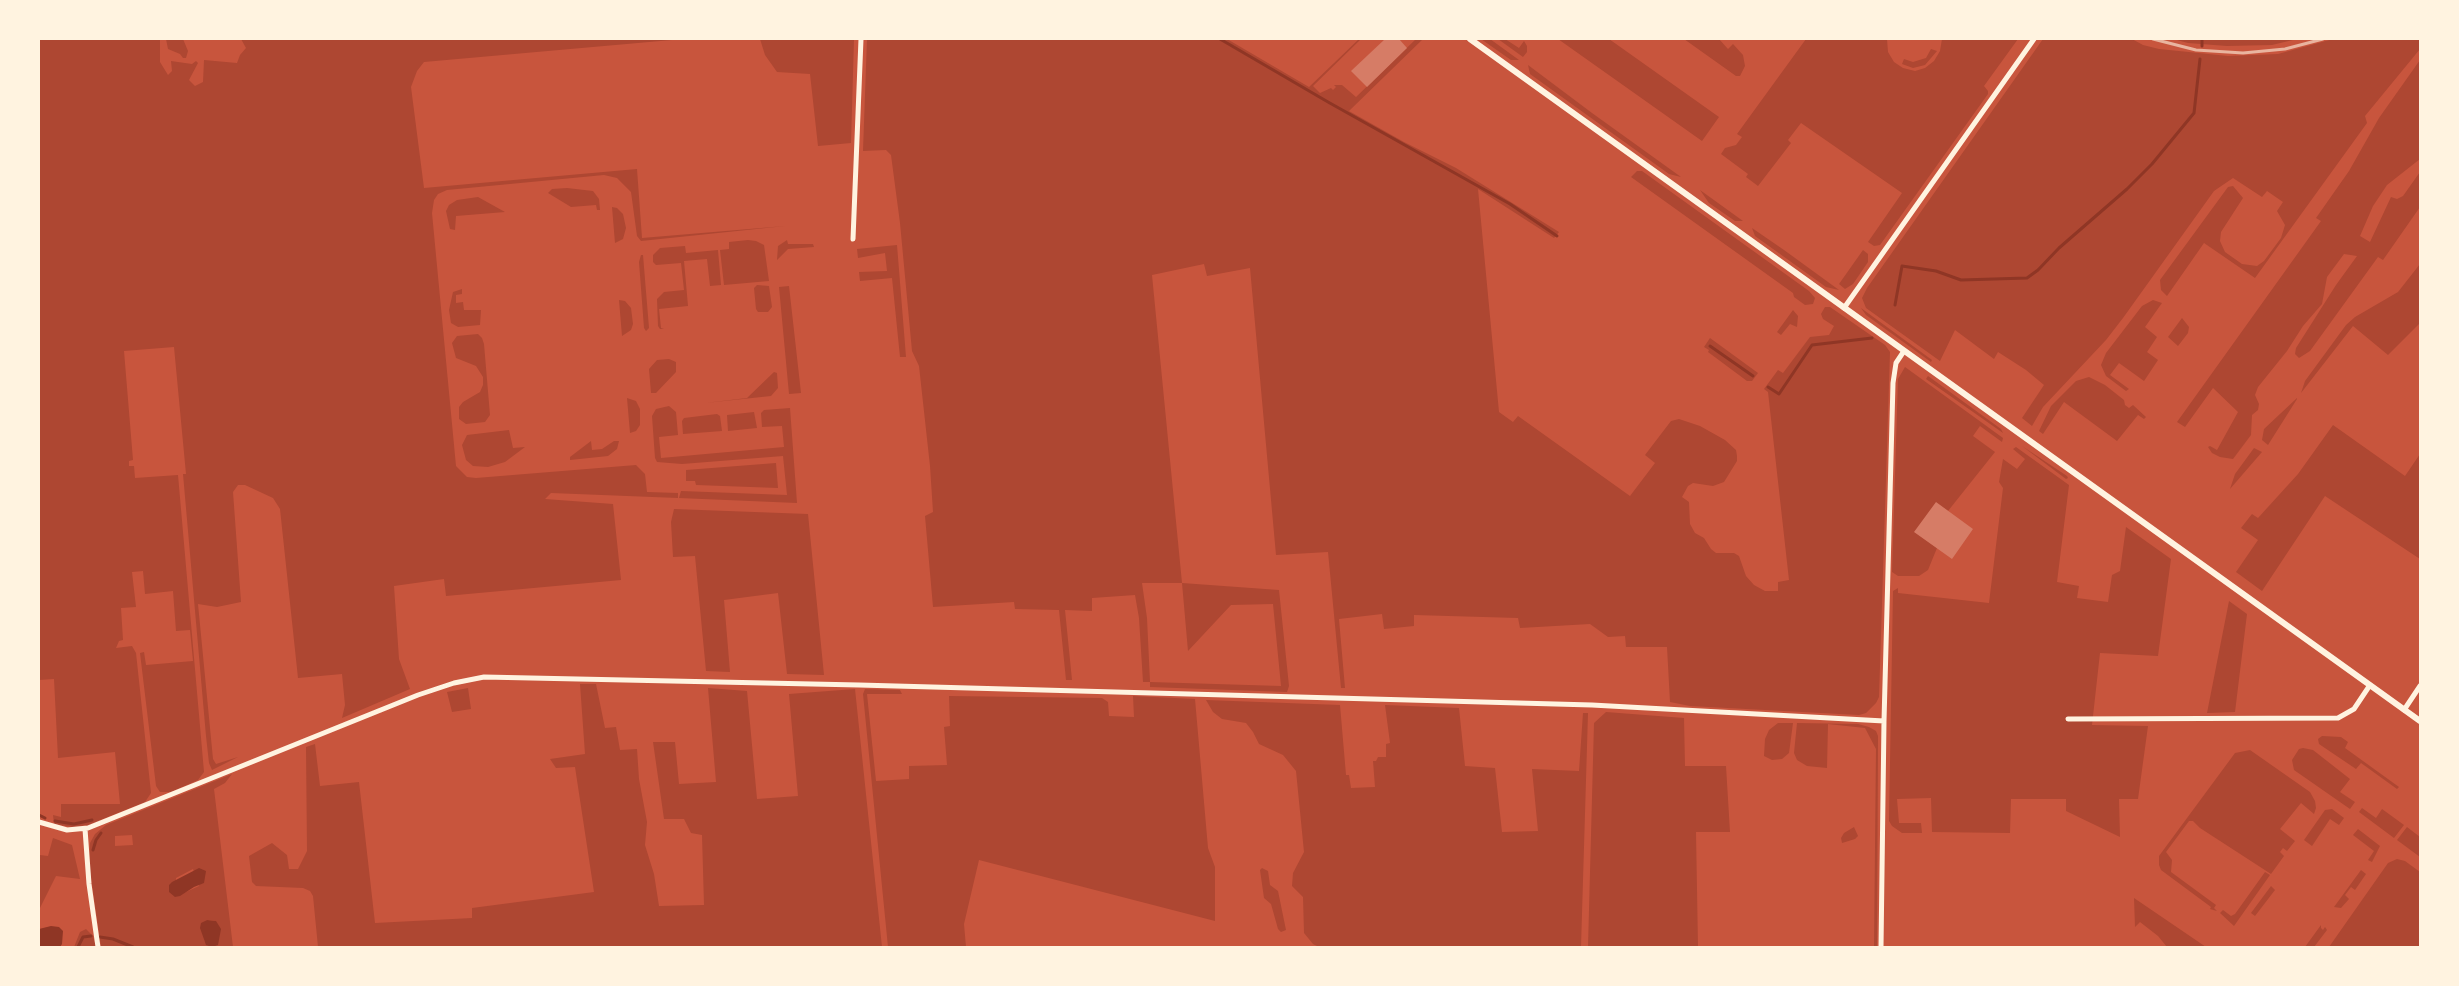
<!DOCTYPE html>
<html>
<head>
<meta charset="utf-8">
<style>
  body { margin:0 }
  #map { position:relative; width:2459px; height:986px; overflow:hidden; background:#c8553d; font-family:"Public Sans",sans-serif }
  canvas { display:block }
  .frame { position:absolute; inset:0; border:40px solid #fff3e0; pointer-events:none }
</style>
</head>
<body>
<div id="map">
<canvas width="2459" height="986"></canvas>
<div class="frame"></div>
</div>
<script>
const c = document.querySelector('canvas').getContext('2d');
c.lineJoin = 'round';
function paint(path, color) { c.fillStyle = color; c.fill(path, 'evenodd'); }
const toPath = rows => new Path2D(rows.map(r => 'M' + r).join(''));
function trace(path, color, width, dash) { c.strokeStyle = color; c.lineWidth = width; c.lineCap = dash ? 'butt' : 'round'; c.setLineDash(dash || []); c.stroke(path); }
paint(toPath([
  [39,39,160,39,160,62,168,75,172,71,171,61,192,64,196,61,198,63,189,80,195,86,203,82,204,60,237,63,240,55,246,48,241,39,683,39,424,62,417,71,411,87,424,188,637,169,642,238,785,226,641,241,637,236,631,192,617,178,604,175,447,190,438,194,434,200,432,213,456,466,467,477,476,478,636,465,645,474,647,492,678,493,678,498,551,493,545,499,613,504,621,580,446,596,444,579,394,586,399,659,410,689,342,718,345,705,342,674,298,678,280,509,273,498,245,485,238,485,233,492,241,602,217,607,198,604,213,759,216,764,238,757,212,770,209,763,206,736,183,474,186,474,174,347,124,351,133,460,129,461,129,466,134,466,135,478,178,475,204,772,198,780,171,792,160,792,156,786,140,653,144,652,146,665,193,661,190,630,176,631,173,591,145,594,143,571,132,572,136,607,121,608,123,640,119,641,116,648,132,646,136,653,151,793,145,802,88,825,72,827,54,824,53,815,61,817,61,804,120,804,115,752,58,758,54,679,39,680],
  [166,39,183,39,188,51,186,58,183,58,180,54,168,49],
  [760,39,854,39,851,143,818,146,810,74,777,72,765,55],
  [867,39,1227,39,1309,87,1359,39,1361,39,1313,86,1320,93,1331,88,1333,90,1336,87,1334,85,1342,85,1356,97,1416,39,1423,39,1349,111,1404,142,1456,168,1559,232,1554,238,1478,189,1499,412,1513,422,1518,416,1630,496,1655,463,1645,455,1671,421,1679,419,1700,426,1725,440,1736,450,1737,456,1737,461,1724,482,1713,486,1693,483,1688,486,1682,497,1689,502,1690,524,1695,533,1704,538,1711,549,1716,553,1734,553,1739,556,1746,576,1754,585,1765,591,1778,591,1778,582,1789,580,1768,392,1764,389,1778,370,1783,373,1810,337,1829,335,1834,326,1823,319,1821,314,1825,307,1830,307,1885,345,1890,352,1879,697,1876,703,1866,713,1859,715,1690,706,1670,702,1667,647,1626,647,1625,636,1608,637,1590,624,1520,628,1518,618,1414,615,1414,626,1384,629,1382,614,1339,619,1345,688,1341,688,1328,552,1276,555,1250,268,1207,276,1204,264,1152,275,1182,583,1279,590,1289,686,1287,692,1150,687,1150,682,1143,682,1139,618,1135,595,1092,598,1092,611,1065,610,1072,680,1066,680,1059,610,1015,609,1014,602,933,607,925,516,933,512,930,466,919,366,912,351,900,223,891,155,886,150,863,151],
  [1142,583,1182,583,1188,651,1231,605,1273,604,1281,686,1150,682,1147,618],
  [1481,39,1490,39,1519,60,1511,60],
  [1498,39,1505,39,1519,48,1524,41,1527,46,1527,52,1523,57],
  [1558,39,1609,39,1719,117,1702,141],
  [1684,39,1719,39,1728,49,1733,44,1743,55,1745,66,1740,76,1736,76],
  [1806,39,1887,39,1888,52,1894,62,1903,68,1915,71,1925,68,1934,61,1940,51,1942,39,2018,39,1984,86,1988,91,1988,94,1880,245,1874,246,1868,242,1902,193,1801,123,1788,140,1791,143,1758,186,1746,177,1748,174,1721,154,1725,148,1736,145,1742,137,1737,134],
  [2043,39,2132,39,2143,45,2159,49,2228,56,2278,54,2333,39,2420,39,2420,49,2365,116,2367,123,2255,278,2204,243,2167,296,2161,290,2160,280,2228,187,2233,186,2243,198,2221,232,2220,241,2225,252,2242,264,2257,266,2264,261,2281,238,2285,225,2277,211,2283,202,2267,191,2262,197,2233,178,2214,191,2123,318,2106,340,2043,407,2032,426,2022,418,2044,385,2026,370,1998,352,1994,359,1955,330,1940,361,1866,308,1862,298,1867,288],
  [2173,39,2297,39,2272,45,2227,46,2188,43],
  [1931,49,1937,51,1925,65,1913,68,1902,64,1904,59,1913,62,1926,58],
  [2420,60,2420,159,2387,185,2373,206,2360,236,2370,242,2391,197,2397,199,2403,196,2420,172,2420,207,2383,260,2378,257,2310,351,2299,358,2295,354,2296,348,2336,285,2357,256,2344,254,2327,277,2322,304,2303,326,2287,351,2258,387,2255,395,2259,404,2258,410,2252,415,2251,435,2233,459,2220,457,2212,453,2208,447,2210,446,2217,450,2238,412,2213,388,2185,427,2177,422,2321,221,2316,218,2349,171,2379,118],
  [1528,65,1592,113,1681,177,1669,174,1530,74],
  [1637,171,1642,171,1809,291,1815,298,1813,304,1805,305,1794,297,1793,293,1631,177],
  [567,188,593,191,599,199,600,210,597,210,596,205,571,207,548,193,552,189],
  [1700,190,1743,221,1735,221,1709,203],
  [478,197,505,212,456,216,455,230,450,229,446,211,449,205,457,200],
  [612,207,617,208,623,214,626,228,623,239,615,243],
  [1752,228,1784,250,1839,290,1826,287,1755,236],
  [748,240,756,241,764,245,769,281,724,285,720,250,729,249,729,242],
  [787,240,788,244,813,244,814,247,788,249,777,260,778,246],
  [897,245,906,357,900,357,892,278,860,281,859,272,887,271,885,253,858,258,857,249],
  [685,246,686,253,718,250,721,285,710,286,707,259,684,261,688,306,659,309,661,328,664,329,660,329,658,326,657,299,664,292,684,290,681,263,656,265,653,262,653,255,660,248],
  [1863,250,1868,254,1868,262,1853,284,1845,289,1839,284],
  [641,255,643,255,649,328,646,331,644,328,639,262],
  [2420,264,2420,323,2388,355,2353,326,2301,393,2305,381,2346,325,2355,317,2398,292],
  [757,285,769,286,772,307,768,312,758,312,756,309,754,288],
  [789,286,801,393,789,394,779,287],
  [462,289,462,294,456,295,456,303,463,302,464,310,481,310,480,325,458,327,451,323,449,310,453,292],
  [619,300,625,301,631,308,633,324,631,330,622,336],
  [2153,300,2162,303,2145,327,2157,337,2147,352,2158,360,2144,381,2119,363,2110,375,2129,389,2126,391,2106,376,2101,365,2106,353,2142,306],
  [1861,308,1932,360,1931,362,1866,315],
  [1793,310,1798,316,1797,327,1790,324,1781,335,1777,332],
  [2182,318,2189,327,2188,333,2178,346,2168,337],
  [478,334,482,338,484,344,490,415,485,422,466,424,459,419,459,407,463,402,480,392,483,385,483,377,476,366,456,358,452,343,457,336],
  [1710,338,1758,373,1752,381,1747,381,1708,352,1709,350,1704,347],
  [669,359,676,362,676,372,656,393,651,393,649,369,657,360],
  [1905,367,2003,438,2002,442,1980,426,1973,436,1995,452,1948,511,1936,503,1915,532,1937,548,1928,570,1919,576,1898,576,1892,572,1898,379],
  [774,372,777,373,778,388,771,396,705,403,747,398],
  [1928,376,2001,429,2003,433,1926,379],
  [2089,377,2105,385,2124,400,2125,405,2129,408,2133,405,2146,417,2144,419,2138,415,2117,441,2064,402,2043,434,2039,431,2051,406,2076,381],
  [627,398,636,401,640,409,640,425,636,431,630,433],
  [2297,398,2297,399,2268,445,2262,440,2264,429],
  [669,406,676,412,678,435,659,437,661,458,784,447,782,426,762,427,761,413,764,410,790,408,797,503,679,498,681,491,787,495,783,456,682,464,657,462,655,458,652,416,656,409],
  [754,412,757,428,728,431,727,415],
  [717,414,720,416,722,431,683,434,682,421,684,418],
  [2333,425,2405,476,2420,454,2420,559,2325,496,2262,591,2236,572,2258,540,2241,528,2252,514,2258,518,2298,474],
  [509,430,513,448,525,447,505,462,488,467,473,466,466,460,462,445,467,435],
  [591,441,592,450,602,449,614,441,619,441,617,449,608,456,570,460,570,457],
  [2022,446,2067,476,2068,478,2066,479],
  [2016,447,2069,485,2057,582,2079,586,2077,598,2108,602,2112,575,2120,571,2126,527,2171,559,2158,656,2100,653,2092,725,2148,726,2138,799,2119,799,2120,837,2066,811,2066,799,2011,799,2010,833,1932,832,1931,798,1897,799,1899,823,1921,823,1922,833,1902,833,1892,826,1889,821,1893,591,1898,588,1898,593,1989,603,2003,488,1999,482,2003,459,2017,469,2025,459,2013,449],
  [2254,448,2262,452,2230,489,2235,474],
  [776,463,778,488,696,485,695,481,686,481,686,470],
  [674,509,808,514,824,675,787,674,778,593,724,600,730,672,706,671,695,556,673,557,671,522],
  [2229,601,2247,614,2235,712,2207,713],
  [580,684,596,684,605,728,616,727,620,750,637,749,639,779,647,822,645,845,654,874,659,906,704,905,702,835,691,833,684,819,664,819,653,742,675,742,679,784,716,782,708,688,747,691,757,799,798,796,789,694,855,689,882,947,318,947,313,896,310,891,303,888,256,886,252,882,249,856,272,843,287,855,289,869,298,869,307,851,306,747,315,744,320,786,359,782,375,923,472,918,472,908,594,892,575,767,556,768,550,759,585,754],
  [468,688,471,709,452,712,447,692],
  [865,689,900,690,902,694,867,694,876,781,909,779,909,766,947,765,944,727,950,726,949,696,1102,698,1108,702,1109,716,1134,717,1133,696,1195,699,1208,848,1215,867,1215,921,979,860,964,924,966,947,888,947,863,694],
  [1206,700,1340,705,1346,775,1349,775,1351,788,1375,787,1373,761,1376,761,1378,757,1386,757,1386,744,1390,743,1385,705,1459,708,1465,766,1495,768,1502,832,1538,831,1532,769,1579,771,1583,713,1588,713,1581,947,1319,947,1313,944,1304,933,1303,897,1292,886,1293,873,1304,852,1296,771,1283,755,1259,744,1253,732,1246,723,1222,719,1213,712],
  [1606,712,1684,718,1685,766,1726,766,1730,832,1696,832,1698,947,1588,947,1594,723],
  [1778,723,1793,723,1789,753,1782,759,1772,760,1764,756,1765,739,1769,730],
  [1797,723,1858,724,1869,727,1876,731,1878,736,1877,947,1874,947,1876,749,1865,728,1828,724,1827,768,1807,766,1797,760,1794,753],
  [2322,736,2341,737,2348,742,2345,748,2399,787,2397,789,2361,763,2356,769,2319,744,2318,739],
  [2303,748,2313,750,2350,779,2340,792,2355,802,2350,809,2294,770,2292,760,2299,749],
  [2250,750,2310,792,2315,801,2316,808,2314,814,2301,803,2280,829,2295,841,2287,851,2283,848,2280,852,2284,856,2271,874,2200,828,2193,821,2189,821,2166,852,2172,860,2171,872,2216,905,2214,908,2217,911,2210,909,2211,907,2161,870,2159,865,2159,856,2235,753],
  [232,774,225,783,214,789,233,947,101,947,89,864,90,843,95,834,106,825],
  [132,835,133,845,115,846,115,836],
  [193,869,199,886,175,897,176,878],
  [207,920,216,921,205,942,201,924],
  [2362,808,2376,818,2382,809,2404,825,2394,838,2359,812],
  [2332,809,2344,818,2339,825,2330,819,2312,846,2304,840,2325,810],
  [1854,827,1858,836,1855,839,1842,843,1841,838,1844,833],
  [2407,827,2420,837,2420,857,2397,840],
  [2358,829,2380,846,2372,862,2368,860,2374,851,2353,835],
  [53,838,72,845,80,879,56,876,39,910,40,855,48,856],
  [2397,859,2405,861,2420,872,2420,947,2329,947,2388,863],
  [1262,868,1268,871,1270,885,1278,891,1286,930,1281,932,1278,929,1271,904,1264,898,1260,870],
  [2361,870,2366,874,2355,890,2351,887,2345,895,2349,899,2341,908,2334,907],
  [2265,872,2270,875,2234,926,2220,913,2223,910,2231,916,2235,914],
  [2271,886,2275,890,2255,916,2251,913],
  [2134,898,2206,947,2167,947,2158,936,2140,922,2135,927],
  [2321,925,2321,928,2323,930,2325,927,2327,930,2314,947,2305,947],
  [86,929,93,936,96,947,74,947,80,932]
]), '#ae4732');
paint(toPath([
  [199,868,206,871,204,883,194,887,180,896,175,897,169,892,169,885,172,882],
  [207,920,216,921,221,929,218,945,212,947,206,945,200,928,201,923],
  [51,926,59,927,63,931,62,944,60,947,41,947,39,946,39,929]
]), '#8f3625');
trace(toPath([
  [1220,39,1328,102,1510,204,1557,236],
  [2202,46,2202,39],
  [1895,305,1902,266,1936,271,1961,280,2027,278,2038,270,2059,248,2127,189,2152,164,2194,113,2200,59],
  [1710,346,1753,376],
  [1768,387,1779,394,1812,345,1872,338],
  [39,815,45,818],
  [55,821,74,824,92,820],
  [93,850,96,840,101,833],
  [100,937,113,939,133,947],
  [78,947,83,937,91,936]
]), '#8f3625', 3);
paint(toPath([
  [1385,39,1399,39,1407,48,1367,87,1351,71],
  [1936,502,1973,529,1952,559,1914,532]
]), '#d67c66');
trace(toPath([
  [853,239,861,39],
  [1844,308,2034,39],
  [2404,710,2420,686],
  [2068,719,2338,718,2354,709,2370,685],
  [39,822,67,830,88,828,418,695,454,683,484,677,859,685,1592,705,1884,721],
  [85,829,89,884,98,947],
  [1881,947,1884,721,1893,383,1896,363,1904,351]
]), '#fff3e0', 5);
trace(toPath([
  [1470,39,2420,721]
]), '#fff3e0', 6);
trace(toPath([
  [2153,39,2196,50,2243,53,2285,49,2323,39]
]), '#e9b49f', 3);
</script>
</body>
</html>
